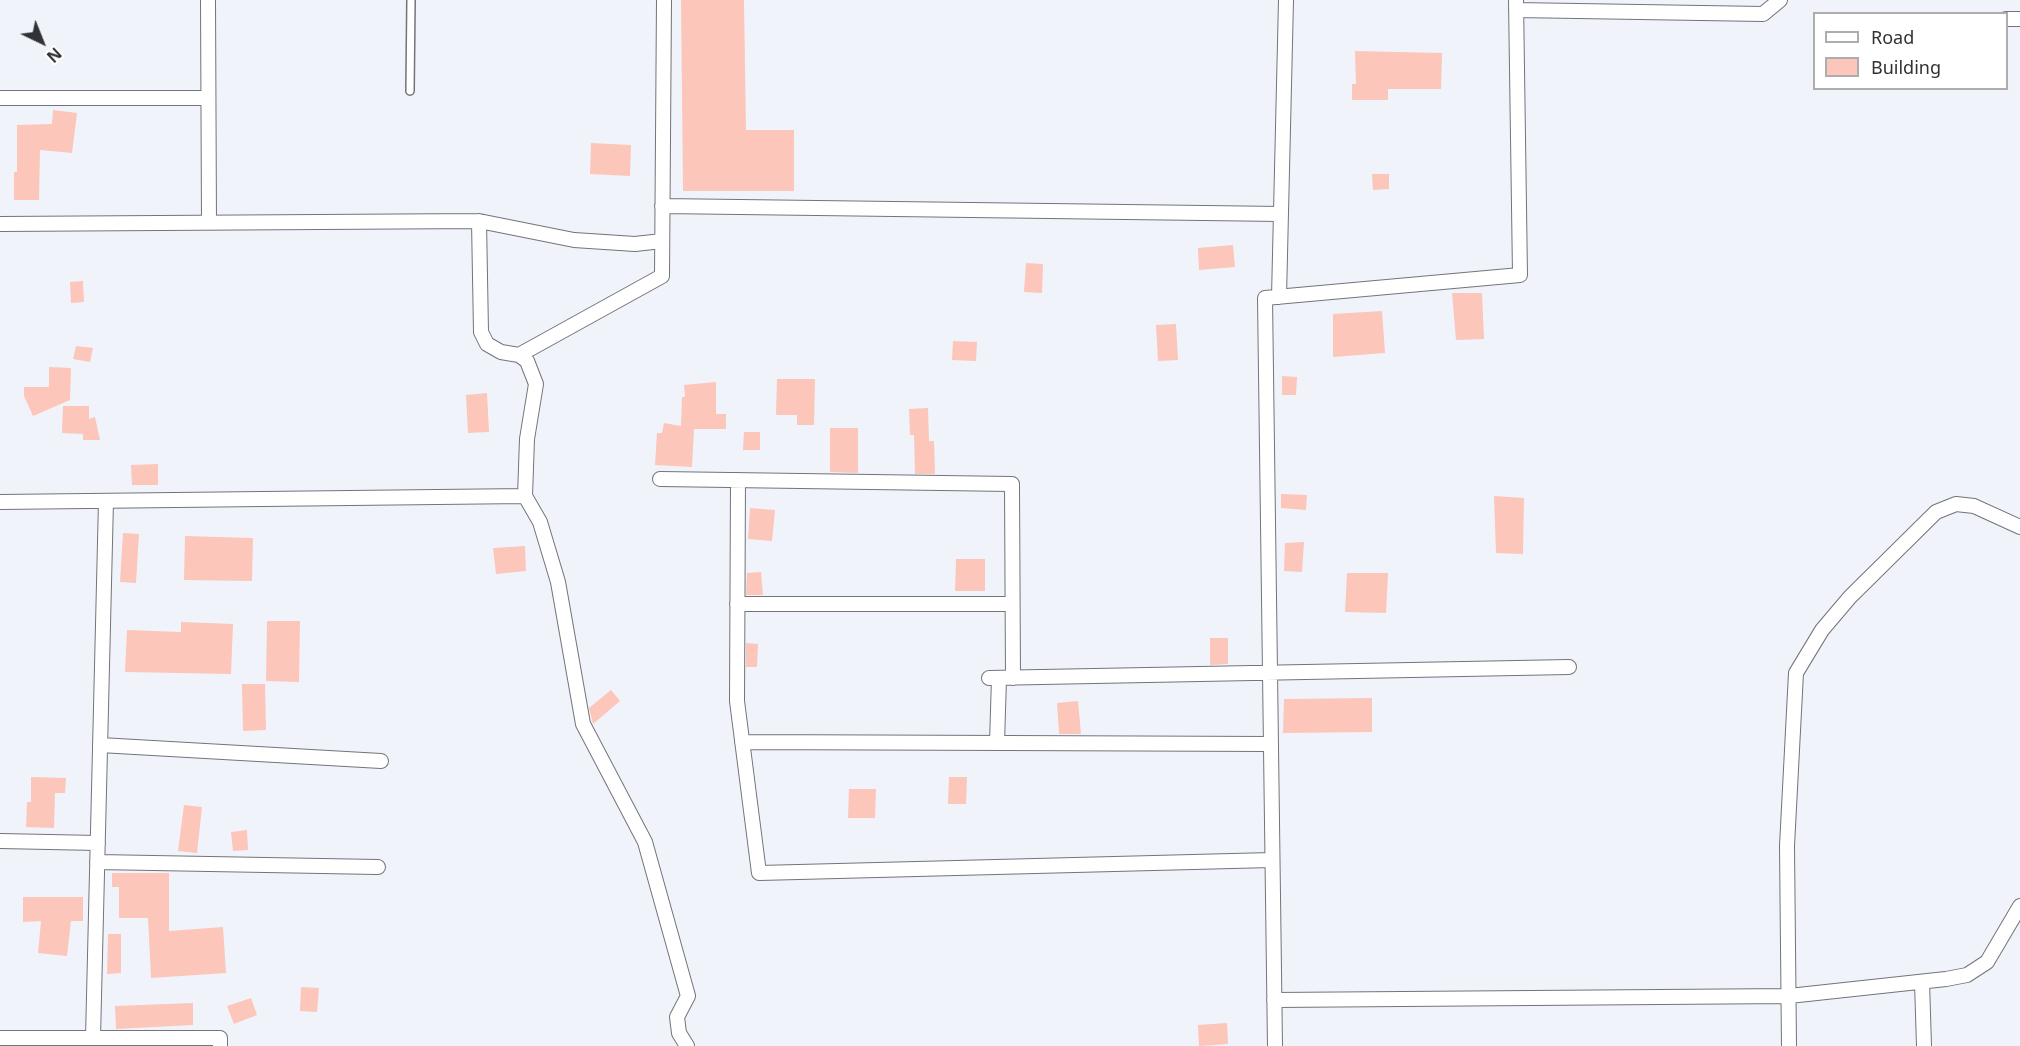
<!DOCTYPE html>
<html>
<head>
<meta charset="utf-8">
<style>
  body { margin:0 }
  #map { position:relative; width:2020px; height:1046px; overflow:hidden; background:#f1f3fb; font-family:"Noto Sans",sans-serif }
  canvas { display:block }
  .legend { position:absolute; left:1813px; top:12px; width:195px; height:78px; box-sizing:border-box; background:#fff; border:2px solid #adadae; margin:0; padding:8px 10px; list-style:none; font-size:18px; color:#313235 }
  .legend li { display:flex; align-items:center; gap:12px; height:30px }
  .legend b { width:30px; border:2px solid #adadae }
  .north { position:absolute; left:12px; top:12px; width:60px; height:60px; -webkit-text-stroke:4px #fff; paint-order:stroke; rotate:137deg; font-size:16px; font-weight:700; line-height:24px; text-align:center; color:#313235 }
  .north::after { content:''; display:block; margin:auto; width:21px; height:27px; background:#313235; clip-path:polygon(50% 0,100% 100%,50% 72%,0 100%) }
</style>
</head>
<body>
<div id="map">
<canvas width="2020" height="1046"></canvas>
<ul class="legend">
<li><b style="height:8px;background:#fff"></b>Road</li>
<li><b style="height:16px;background:#fcc6ba"></b>Building</li>
</ul>
<div class="north">N</div>
</div>
<script>
const c = document.querySelector('canvas').getContext('2d');
c.lineJoin = 'round';
function paint(path, color) { c.fillStyle = color; c.fill(path, 'evenodd'); }
const toPath = rows => new Path2D(rows.map(r => 'M' + r).join(''));
function trace(path, color, width, dash) { c.strokeStyle = color; c.lineWidth = width; c.lineCap = dash ? 'butt' : 'round'; c.setLineDash(dash || []); c.stroke(path); }
paint(toPath([
  [681,0,744,0,746,130,794,130,794,191,683,191],
  [1355,51,1442,53,1441,89,1388,89,1388,100,1352,100,1352,84,1356,84],
  [53,110,77,113,72,153,40,150,39,200,14,200,14,172,17,172,17,125,52,124],
  [591,143,631,145,630,176,590,174],
  [1372,174,1389,174,1389,189,1373,190],
  [1233,245,1235,267,1199,270,1198,248],
  [1026,263,1043,264,1042,293,1024,292],
  [83,281,84,302,71,303,70,282],
  [1452,293,1482,293,1484,339,1456,340],
  [1382,311,1385,353,1333,357,1333,314],
  [1176,324,1178,360,1158,361,1156,325],
  [953,341,977,342,976,361,952,360],
  [76,346,93,348,90,362,73,359],
  [49,367,71,368,70,400,33,416,24,396,24,387,49,387],
  [1282,376,1297,377,1296,395,1282,395],
  [777,379,815,379,814,425,797,425,797,415,776,415],
  [716,382,716,414,726,414,726,429,694,429,692,467,655,465,657,433,662,433,664,423,681,426,682,397,685,397,684,385],
  [487,393,489,432,468,433,466,395],
  [63,406,89,406,89,419,95,417,100,440,83,440,83,434,62,433],
  [928,408,929,441,934,441,935,474,915,474,914,435,910,435,909,409],
  [830,428,858,428,858,473,830,472],
  [744,432,760,432,760,450,743,450],
  [158,464,158,485,132,485,131,465],
  [1281,494,1307,495,1306,510,1281,508],
  [1494,496,1524,498,1523,554,1496,553],
  [750,508,775,510,772,541,748,539],
  [123,533,139,534,136,583,120,582],
  [185,536,253,538,252,581,184,580],
  [1304,542,1302,572,1284,571,1285,543],
  [525,546,526,571,496,574,493,548],
  [956,559,985,559,985,591,955,591],
  [761,572,763,595,746,595,747,573],
  [1347,573,1388,573,1386,613,1345,612],
  [267,621,300,621,299,682,266,681],
  [181,622,233,624,231,674,125,672,127,630,181,632],
  [1210,638,1228,638,1228,664,1210,665],
  [746,643,758,644,757,667,746,667],
  [242,684,265,684,266,730,243,731],
  [611,690,620,701,593,724,589,708],
  [1372,698,1372,732,1283,733,1284,699],
  [1078,701,1081,734,1059,734,1057,703],
  [31,777,66,778,65,793,55,793,54,828,26,827,27,802,31,802],
  [949,777,967,777,966,804,948,804],
  [849,789,876,789,875,818,848,818],
  [184,805,202,807,197,853,178,851],
  [247,830,248,850,233,851,231,832],
  [112,873,169,873,169,931,223,927,226,973,151,978,148,918,119,918,119,887,112,887],
  [23,897,83,897,83,921,71,921,67,956,38,953,41,921,23,922],
  [108,934,121,934,121,973,107,974],
  [301,987,319,988,317,1012,300,1011],
  [251,998,257,1015,234,1024,227,1006],
  [193,1003,193,1025,116,1029,115,1006],
  [1227,1023,1228,1044,1199,1046,1198,1025]
]), '#fcc6ba');
const lane = toPath([
  [410,91,411,0]
]);
const street = toPath([
  [208,0,209,222],
  [1516,10,1763,14,1780,0],
  [2006,19,2020,19],
  [0,98,208,98],
  [662,206,1281,214],
  [479,221,481,332,487,344,501,352,519,355,527,361,536,384,527,439,525,496,540,522,558,582,583,724,645,842,688,996,677,1017,679,1033,687,1046],
  [0,224,479,221,574,240,635,244,662,241],
  [1279,297,1286,0],
  [519,355,662,276,664,0],
  [660,479,1012,484,1013,678],
  [738,480,737,701,759,873,1272,860],
  [0,502,525,496],
  [737,604,1012,604],
  [989,678,1569,667],
  [742,742,1270,744],
  [997,743,999,678],
  [100,745,381,761],
  [0,841,98,843],
  [97,862,378,867],
  [1922,982,1924,1046],
  [1274,1000,1789,996,1946,979,1967,975,1987,962,2020,906],
  [0,1038,220,1038,220,1046],
  [93,1038,106,501],
  [1275,1046,1265,298,1520,275,1516,0],
  [1789,1046,1787,846,1796,673,1822,630,1850,597,1936,512,1956,504,1974,506,2020,527]
]);
trace(lane, '#72747a', 10);
trace(street, '#72747a', 16);
trace(lane, '#fff', 7);
trace(street, '#fff', 14);
</script>
</body>
</html>
